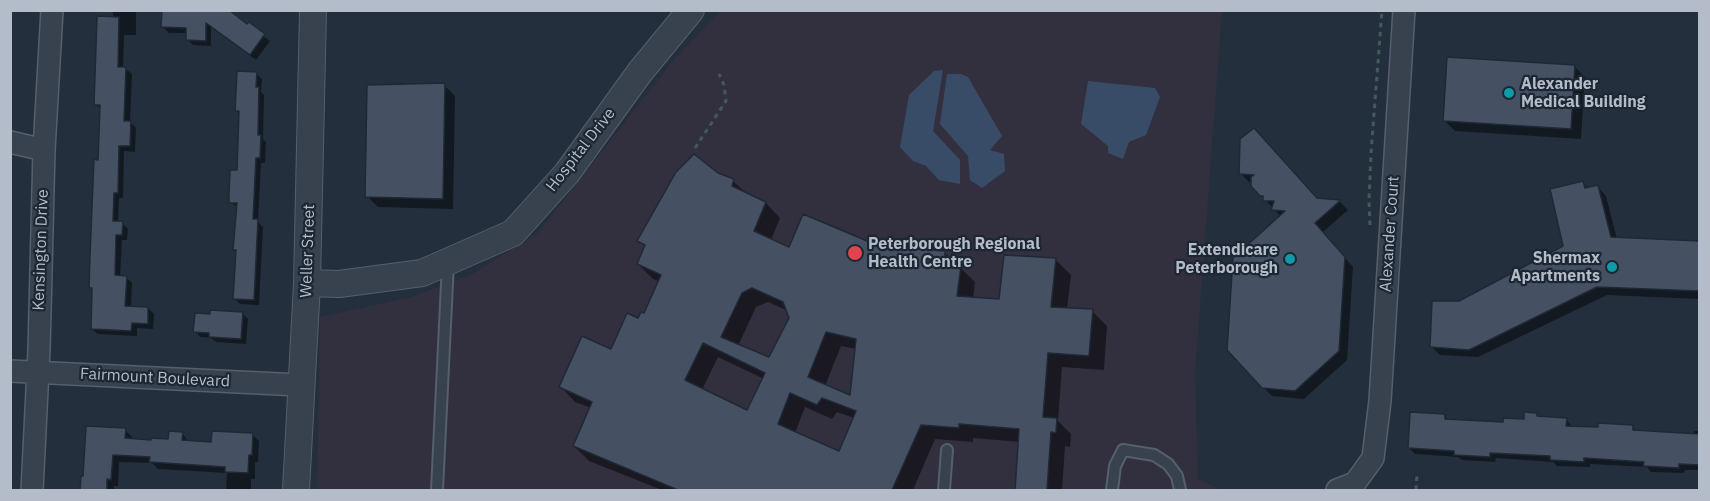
<!DOCTYPE html>
<html>
<head>
<meta charset="utf-8">
<style>
  body { margin:0 }
  #map { position:relative; width:1710px; height:501px; overflow:hidden; background:#242f3e; font-family:"IBM Plex Sans",sans-serif }
  canvas { display:block }
  .frame { position:absolute; inset:0; border:12px solid #b4bcc9; pointer-events:none }
</style>
</head>
<body>
<div id="map">
<canvas width="1710" height="501"></canvas>
<div class="frame"></div>
</div>
<script>
const c = document.querySelector('canvas').getContext('2d');
c.lineJoin = 'round';
function paint(path, color) { c.fillStyle = color; c.fill(path, 'evenodd'); }
const toPath = rows => new Path2D(rows.map(r => 'M' + r).join(''));
function trace(path, color, width, dash) { c.strokeStyle = color; c.lineWidth = width; c.lineCap = dash ? 'butt' : 'round'; c.setLineDash(dash || []); c.stroke(path); }
function write(font, color, halo, rows, align = 'center') {
  c.font = font + ' "IBM Plex Sans",sans-serif'; c.lineWidth = 4.5; c.setLineDash([]); c.textBaseline = 'middle'; c.strokeStyle = halo; c.fillStyle = color; for (const [text, x, y, turn = 0] of rows) {
    c.save(); c.translate(x, y); c.rotate((+turn || 0) * Math.PI / 180); c.textAlign = isNaN(turn) ? turn : align; if (halo) c.strokeText(text, 0, 0); c.fillText(text, 0, 0); c.restore();
  }
}
paint(toPath([
  [721,11,1222,11,1195,372,1198,479,1222,490,317,490,320,317,412,297,474,273,538,233,676,57]
]), '#32303f');
paint(toPath([
  [943,70,933,131,960,160,960,184,939,180,926,166,913,161,900,147,909,95,934,71],
  [947,74,961,74,968,77,1002,136,990,150,1004,154,1005,171,982,188,970,180,968,156,940,124],
  [1088,81,1155,88,1160,97,1146,135,1129,142,1123,159,1108,153,1108,146,1081,124]
]), '#394c67');
paint(toPath([
  [112,10,136,10,136,35,124,35,123,69,126,69,132,74,130,122,136,128,135,152,124,151,123,198,119,198,118,223,122,223,128,229,127,240,122,240,120,277,126,277,132,283,131,308,148,308,154,314,153,329,137,328,137,336,98,334,92,329,93,290,90,287,101,110,96,104,114,18],
  [226,10,270,41,256,60,211,27,211,46,193,45,188,40,188,33,169,33,163,27],
  [1574,66,1585,77,1581,139,1455,131,1444,120],
  [256,73,262,79,261,92,264,95,263,139,266,142,265,163,261,163,258,222,263,227,259,305,240,304,234,298,238,208,230,202,238,171,241,114,236,110],
  [444,85,455,96,453,209,378,207,367,196],
  [1242,139,1317,199,1340,202,1348,210,1323,232,1353,267,1347,360,1304,399,1272,396,1263,387,1281,217,1253,186,1253,182,1249,182,1241,174],
  [717,175,733,181,748,195,766,203,780,218,771,240,789,249,878,248,944,252,975,282,973,299,1001,300,1005,257,1056,260,1071,275,1067,309,1092,311,1107,326,1104,370,1062,367,1058,421,1071,434,1070,447,1065,446,1062,490,1016,490,1020,442,973,438,973,442,935,439,913,490,662,490,589,461,574,446,591,408,575,402,561,387,612,351,645,315,660,282,653,279,638,264,646,247,639,241],
  [768,302,788,311,791,318,770,359,738,346,756,307],
  [841,346,856,349,851,397,825,386],
  [718,357,764,379,748,412,702,390],
  [805,407,832,419,837,412,854,418,840,453,795,433],
  [1583,183,1589,189,1598,187,1606,196,1617,239,1700,243,1700,299,1607,295,1478,357,1440,355,1431,346,1459,303,1565,247],
  [242,313,248,319,246,344,216,342,211,338,200,337,195,331],
  [1536,414,1540,418,1566,419,1572,427,1632,427,1637,431,1694,435,1694,431,1700,431,1700,470,1685,470,1684,473,1651,472,1647,467,1590,464,1590,467,1557,466,1553,462,1496,458,1495,462,1462,460,1458,457,1415,454,1409,448,1445,416,1449,421,1505,423,1525,421],
  [125,430,132,437,132,440,169,440,182,433,189,442,213,443,252,434,259,441,258,462,255,462,255,479,251,479,251,490,226,490,227,473,158,469,152,463,119,462,118,486,114,486,114,490,82,490,82,478]
]), '#0007');
const building = toPath([
  [162,10,229,10,247,24,249,22,265,34,250,55,206,23,206,41,186,40,186,28,161,27,162,10],
  [97,16,119,17,118,67,126,67,124,121,131,121,130,146,119,146,118,193,114,193,113,221,123,221,122,235,116,235,115,275,127,276,125,306,148,307,148,324,132,323,131,331,91,329,92,288,89,288,90,255,94,159,98,160,100,105,94,105,97,16],
  [1447,57,1575,65,1571,129,1443,121,1447,57],
  [237,71,257,72,256,87,259,87,258,135,261,135,260,158,256,158,253,219,258,219,254,300,233,299,236,250,233,250,237,203,229,203,229,194,230,170,237,170,239,111,235,111,237,71],
  [445,83,443,199,365,197,367,85,445,83],
  [1254,128,1317,198,1341,200,1315,223,1345,257,1339,351,1295,391,1262,388,1227,350,1233,258,1285,211,1271,210,1274,201,1263,201,1263,196,1260,196,1251,186,1251,177,1254,175,1239,174,1240,139,1254,128],
  [694,154,718,173,734,179,732,186,766,202,754,231,789,247,803,214,879,246,945,251,945,265,961,266,957,296,999,299,1004,255,1056,258,1051,307,1093,309,1089,356,1048,353,1043,417,1057,418,1056,433,1051,432,1047,490,1015,490,1019,429,959,424,959,428,921,425,892,490,678,490,573,446,592,402,559,387,582,336,611,349,627,313,638,318,641,312,644,313,661,275,637,264,645,245,637,241,676,172,694,154],
  [752,288,783,302,789,318,769,357,721,337,742,293,752,288],
  [826,332,856,339,850,395,808,377,826,332],
  [703,343,765,373,747,410,685,380,703,343],
  [790,393,817,405,822,398,856,411,839,451,778,424,790,393],
  [1583,181,1585,188,1598,185,1611,237,1700,241,1700,291,1597,287,1469,350,1430,347,1432,301,1459,301,1563,246,1550,189,1583,181],
  [210,310,243,312,241,339,209,337,209,333,193,332,195,313,210,314,210,310],
  [1410,412,1445,414,1445,419,1503,422,1503,418,1524,419,1524,412,1537,413,1537,416,1567,418,1566,426,1598,427,1598,423,1633,425,1633,430,1700,434,1700,465,1679,464,1679,468,1643,466,1644,462,1584,458,1584,462,1550,460,1550,456,1490,453,1490,457,1454,455,1454,451,1408,448,1410,412],
  [86,426,126,428,125,438,151,440,151,438,168,439,169,431,183,432,182,440,211,442,212,431,253,433,252,455,249,455,248,473,225,472,225,467,149,462,150,457,113,455,111,480,107,479,107,490,80,490,81,476,83,476,86,426]
]);
paint(building, '#455162');
trace(building, '#1f2835', 1.5);
const service = toPath([
  [437,490,448,263],
  [944,490,947,450],
  [1112,490,1115,466,1123,450,1154,455,1168,464,1177,476,1180,490]
]);
const minor = toPath([
  [10,142,44,150],
  [10,371,300,385],
  [32,490,39,350,44,150,52,10],
  [1337,490,1355,483,1373,458,1380,401,1404,10]
]);
const tertiary = toPath([
  [307,283,339,284,422,273,513,233,567,173,640,72,691,10],
  [296,490,307,283,313,10]
]);
trace(service, '#565f6c', 14);
trace(minor, '#565f6c', 24);
trace(tertiary, '#565f6c', 28);
trace(toPath([
  [695,148,726,101,724,85,719,74],
  [1370,225,1369,201,1371,153,1382,10],
  [1416,490,1417,474]
]), '#44595c', 3, [4.5, 4.5]);
trace(service, '#38414e', 10);
trace(minor, '#38414e', 21);
trace(tertiary, '#38414e', 26);
for (const [x, y, r, color] of [
  [1509,93,6,"#0f9aa8"],
  [855,253,8,"#e0444e"],
  [1290,259,6,"#0f9aa8"],
  [1612,267,6,"#0f9aa8"]
]) { const dot = new Path2D(); dot.arc(x, y, r, 0, 2 * Math.PI); c.fillStyle = color; c.fill(dot); trace(dot, '#1d2633', 2); }
write('bold 16px', '#b4bcc9', '#1d2633', [
  ["Alexander",1521,84],
  ["Medical Building",1521,102],
  ["Peterborough Regional",868,244],
  ["Health Centre",868,262],
  ["Extendicare",1278,250,"right"],
  ["Peterborough",1278,268,"right"],
  ["Shermax",1600,258,"right"],
  ["Apartments",1600,276,"right"]
], 'left');
write('16px', '#b4bcc9', '#1d2633', [
  ["Hospital Drive",581,150,-52],
  ["Alexander Court",1390,234,-86],
  ["Kensington Drive",41,250,-88],
  ["Weller Street",308,251,-88],
  ["Fairmount Boulevard",155,378,3]
]);
</script>
</body>
</html>
